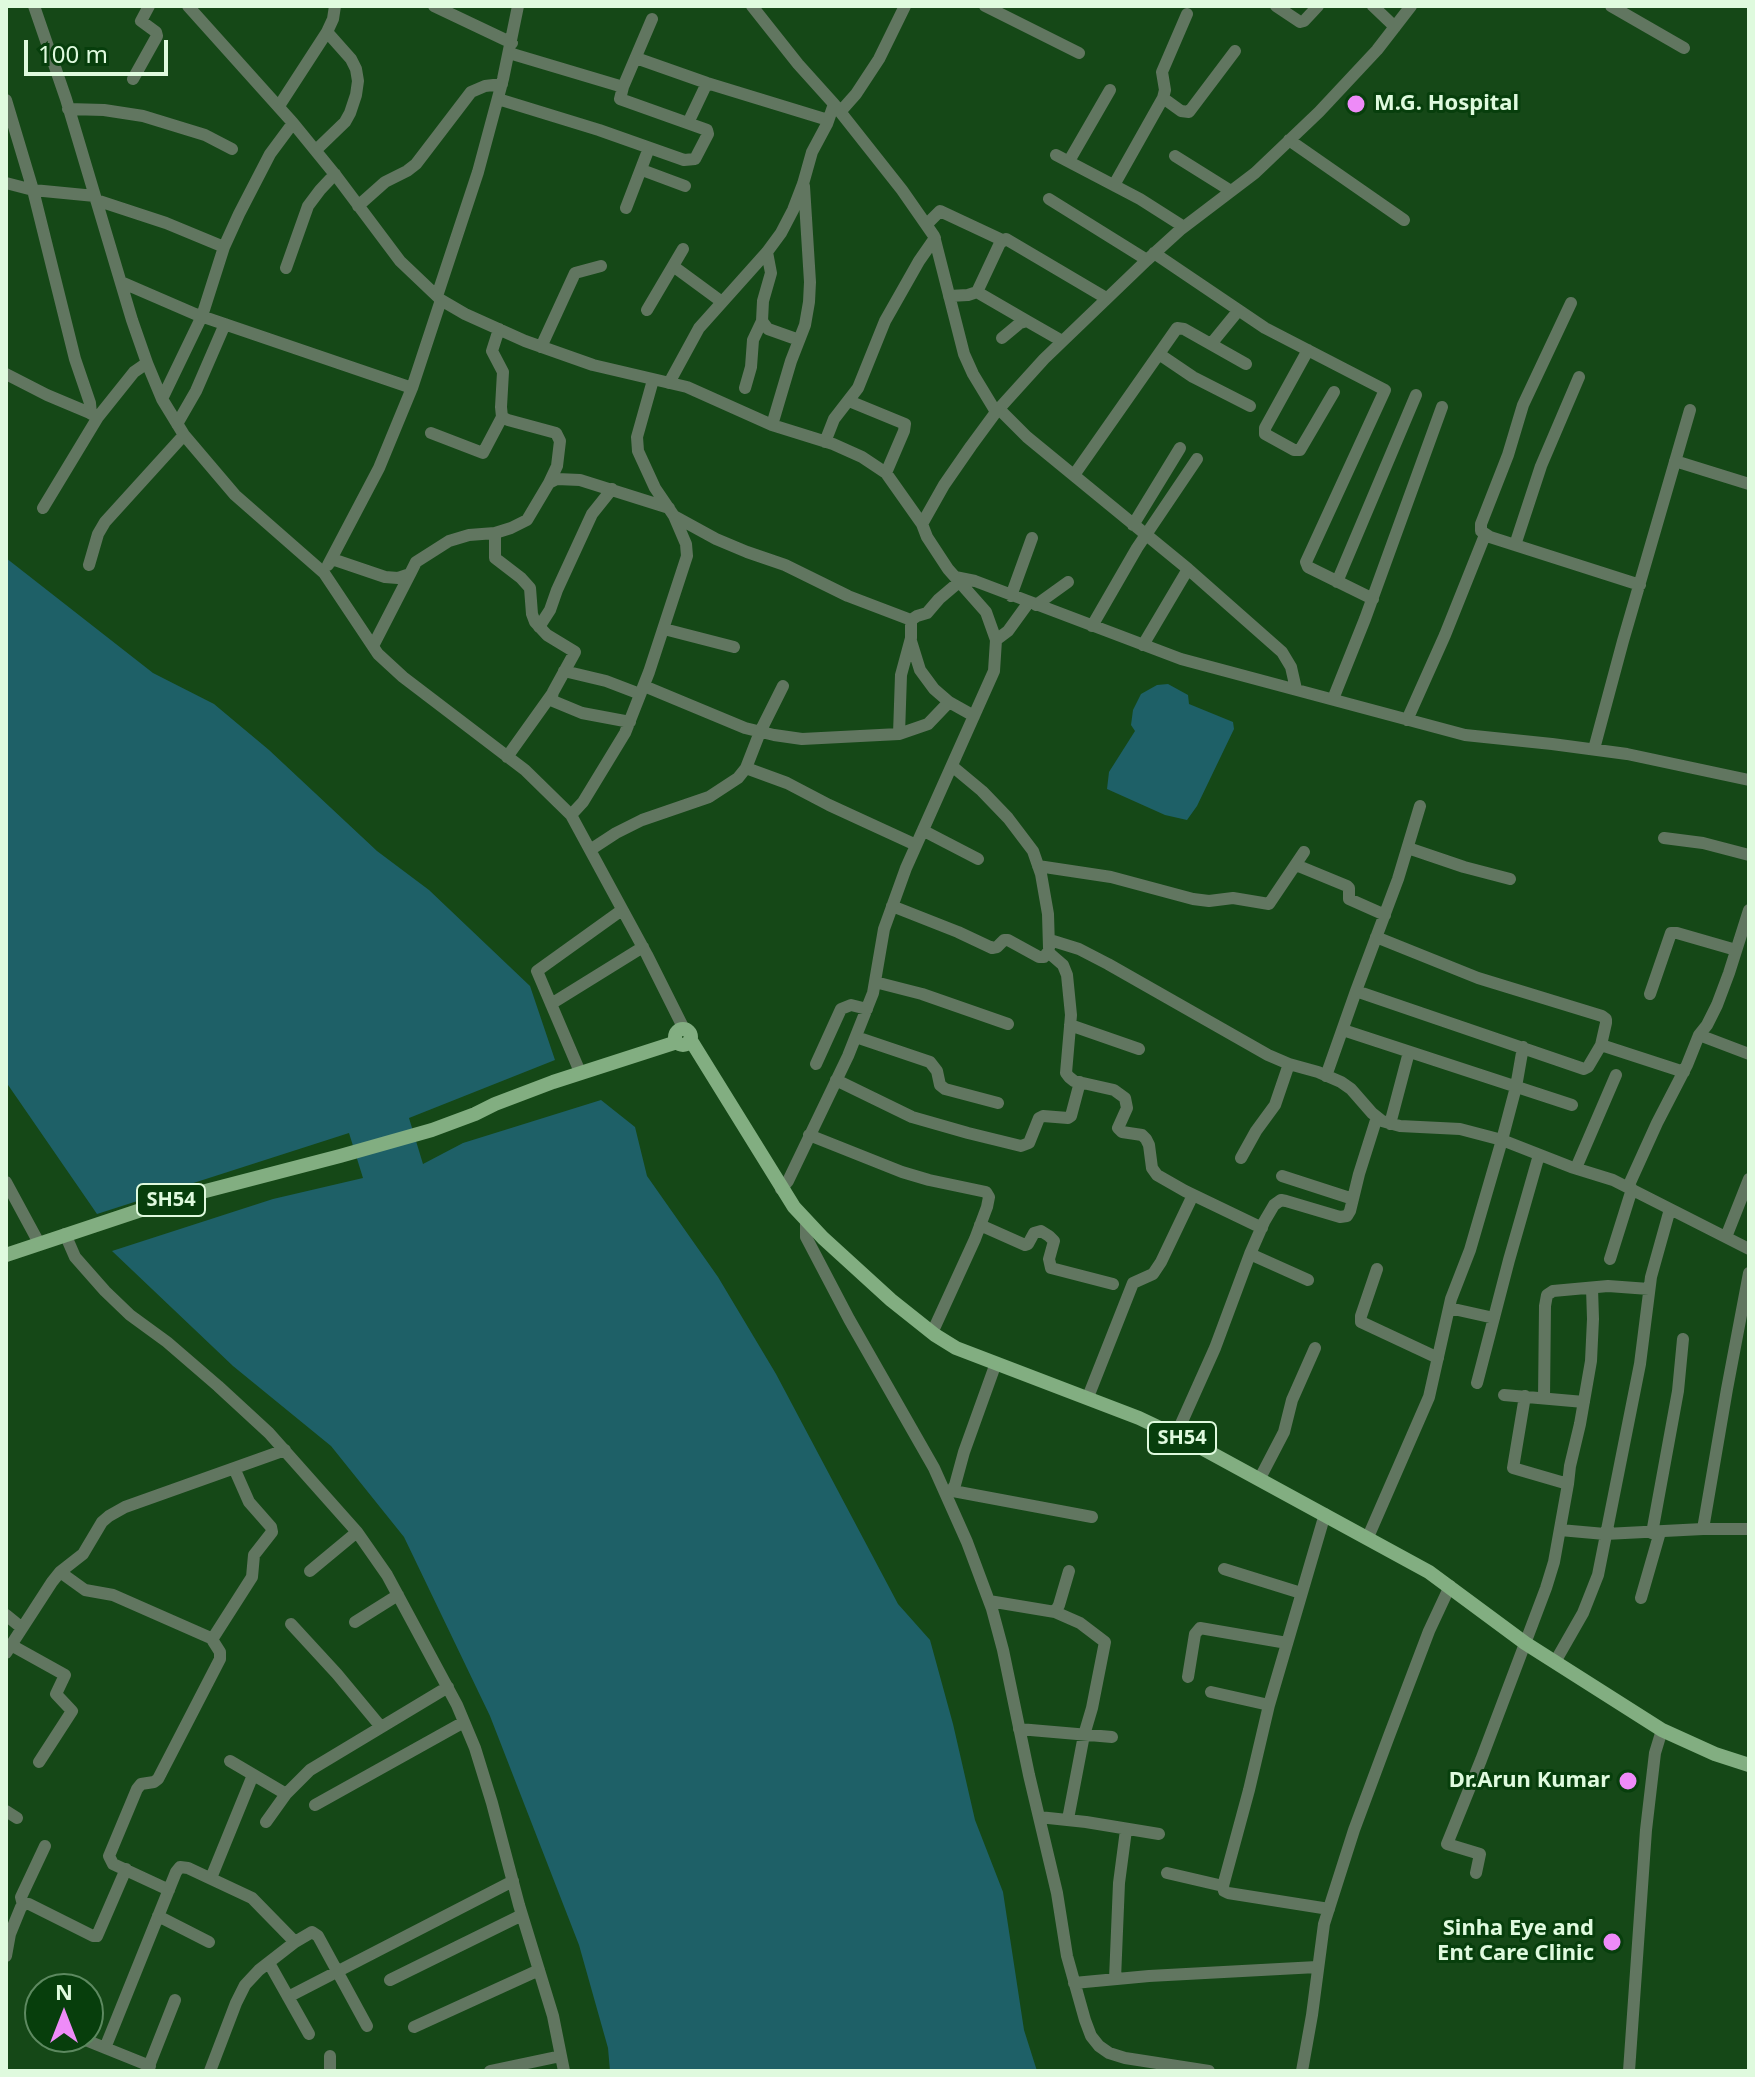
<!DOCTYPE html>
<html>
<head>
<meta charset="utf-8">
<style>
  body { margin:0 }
  #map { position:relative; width:1755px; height:2077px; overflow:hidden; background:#154817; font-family:"Noto Sans",sans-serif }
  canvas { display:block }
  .frame { position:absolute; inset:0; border:8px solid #dffade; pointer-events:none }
  .north { position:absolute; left:24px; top:1973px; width:80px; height:80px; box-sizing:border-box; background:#073e0c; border:2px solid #5d8960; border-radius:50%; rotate:0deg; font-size:22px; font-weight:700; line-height:32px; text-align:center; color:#dffade }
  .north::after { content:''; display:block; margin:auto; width:28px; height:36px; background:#ee8bf8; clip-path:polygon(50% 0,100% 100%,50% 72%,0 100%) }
  .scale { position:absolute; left:24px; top:40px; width:144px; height:36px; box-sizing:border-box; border:4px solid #dffade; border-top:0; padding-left:10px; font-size:24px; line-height:28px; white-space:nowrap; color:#dffade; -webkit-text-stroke:6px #073e0c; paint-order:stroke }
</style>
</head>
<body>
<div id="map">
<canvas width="1755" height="2077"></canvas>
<div class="frame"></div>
<div class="north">N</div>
<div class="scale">100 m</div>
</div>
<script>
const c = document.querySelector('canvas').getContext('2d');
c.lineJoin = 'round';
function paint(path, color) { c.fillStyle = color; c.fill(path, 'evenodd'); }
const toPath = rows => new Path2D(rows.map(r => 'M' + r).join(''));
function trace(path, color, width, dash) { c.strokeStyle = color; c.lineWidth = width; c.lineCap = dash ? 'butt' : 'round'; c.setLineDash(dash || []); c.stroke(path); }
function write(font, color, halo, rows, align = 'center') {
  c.font = font + ' "Noto Sans",sans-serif'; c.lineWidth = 6; c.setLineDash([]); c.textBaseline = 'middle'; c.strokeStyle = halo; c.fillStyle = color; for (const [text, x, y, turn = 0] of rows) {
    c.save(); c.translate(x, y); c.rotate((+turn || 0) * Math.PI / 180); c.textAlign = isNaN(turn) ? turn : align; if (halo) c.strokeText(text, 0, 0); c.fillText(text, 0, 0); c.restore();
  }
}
paint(toPath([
  [6,558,153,673,214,704,269,750,377,851,429,890,530,986,555,1060,409,1118,423,1164,463,1143,601,1100,635,1127,647,1176,718,1277,776,1374,898,1604,930,1640,953,1724,975,1820,1003,1892,1024,2030,1037,2071,610,2071,608,2048,579,1945,490,1716,404,1537,331,1446,233,1366,112,1251,273,1199,363,1178,349,1133,97,1214,6,1082],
  [1168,684,1188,695,1189,704,1233,722,1234,729,1197,806,1187,820,1165,815,1107,789,1109,772,1135,731,1131,725,1133,710,1141,694,1157,685]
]), '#1e6067');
trace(toPath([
  [34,6,66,99,132,320,147,363,162,399,184,435,235,495,324,573,378,654,403,677,525,770,571,815,647,955,684,1029],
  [188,6,293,123,337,177,400,261,441,300,465,314,525,341,593,365,687,387,772,425,833,444,862,457,886,473,922,524,927,537,948,569,986,612,996,640,994,671,906,868,884,929,873,993,848,1056,788,1181,781,1189],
  [434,6,512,43],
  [752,6,798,64,834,104,902,190,934,236,964,354,973,374,996,412],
  [985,6,1079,53],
  [1276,6,1300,22,1304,21,1318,6],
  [1373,6,1395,27],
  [1611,6,1684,48],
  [509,53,623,87],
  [636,58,707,83,828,120],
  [133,79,157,36,156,32,141,21,149,6],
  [1163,98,1181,111,1189,112,1235,51],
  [498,99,599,130,684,160,695,159,708,134,707,130,620,99,623,87,652,19],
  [6,100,33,190,75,359,90,403,91,414],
  [279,106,327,32,333,19,335,6],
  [68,109,104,110,143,116,205,135,232,149],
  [840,112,856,94,879,59,905,6],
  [688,123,707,83],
  [1289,140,1404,220],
  [316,150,345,122,350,113,356,95,358,81,356,69,351,59,327,32],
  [1056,155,1140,199,1184,227],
  [1175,156,1231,191],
  [1069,161,1110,90],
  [642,170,685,186],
  [6,183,33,190,95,196],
  [1114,185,1163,98,1165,90,1162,72,1187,14],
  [1049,199,1147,260],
  [96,200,166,223,224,247],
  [358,206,385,182,407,171,416,164,471,92,485,86,502,84],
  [626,208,649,148],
  [927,224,940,211,1002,240],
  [767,252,771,273,763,301,762,321,768,329,799,340],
  [1154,253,1265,328,1385,390,1306,562,1308,567,1373,599],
  [673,266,722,302],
  [286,268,308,206,320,190,335,174],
  [121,282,195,314,412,388],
  [977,292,1027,321],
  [437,296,478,172,503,79,518,6],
  [949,296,968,295,977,292,1000,243,1006,239,1106,298],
  [1571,303,1523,405,1508,455,1481,524,1481,531,1490,537,1640,585],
  [647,310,683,249],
  [1002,338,1020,323,1027,321,1062,341],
  [1211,344,1238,311],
  [541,347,575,273,601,266],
  [1308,350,1265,428,1265,434,1294,450,1300,450,1334,392],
  [1159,354,1193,377,1250,406],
  [6,374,47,395,97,416],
  [669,383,699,328,767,252,781,233,793,210,803,184,812,152,827,124,834,104],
  [745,388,751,367,753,340,762,321],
  [162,399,202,316,224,247,239,214,270,154,293,123],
  [849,401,905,424,904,431,886,473],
  [999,409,1027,437,1188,569,1282,652,1291,667,1296,689],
  [177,424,196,391,225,324],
  [772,425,791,361,805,325,809,302,810,282,804,186],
  [431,433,483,453,502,417],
  [825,442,834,419,858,388,885,321,919,261,935,238],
  [1675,461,1749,484],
  [1074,475,1177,328,1184,329,1246,364],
  [549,483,557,479,580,480,669,508],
  [43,508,98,417,134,372,147,363],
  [674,516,716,539,747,552,785,565,848,596,911,620,917,616,927,613,939,599,959,582],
  [922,524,944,485,971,446,996,412,1044,359,1147,260,1180,230,1255,173,1319,112,1377,50,1411,6],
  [1133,525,1180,448],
  [495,533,495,558,521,578,530,588,532,614,535,622,547,635,575,652,553,692,552,696,553,701,582,713,630,722],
  [1515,545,1541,466,1579,377],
  [332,559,385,577,398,578,410,574,416,562,449,541,469,535,495,533,511,528,527,520,549,483,557,466,560,441,556,433,508,420,502,417,501,407,503,372,492,351,499,329],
  [89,565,98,534,105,522,184,435],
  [328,565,379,468,412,388,441,300],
  [955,577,975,581,1181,659,1465,735,1552,744,1627,754,1749,780],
  [1337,582,1416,395],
  [1011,596,1032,538],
  [1036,605,1068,582],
  [1092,626,1137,548,1197,459],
  [539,627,550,610,557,590,592,514,612,489],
  [664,629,734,647],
  [996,640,1008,631,1029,602],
  [911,641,920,670,934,689,949,702,974,716],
  [1143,645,1188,569],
  [373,646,410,574],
  [564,671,606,681,640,694],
  [644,686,745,728,774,735,802,739,899,734,901,675,911,638,911,620],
  [1333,699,1365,619,1442,407],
  [1407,720,1445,635,1485,535],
  [899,734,928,724,949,702],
  [1594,749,1623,641,1690,410],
  [507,757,552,694],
  [952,766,982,791,1008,818,1033,851,1041,874,1048,914,1049,948],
  [746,768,787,783,829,805,916,845],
  [571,815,583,802,625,733,649,672,687,556,686,544,674,516,655,488,638,451,637,437,653,380],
  [924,831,978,859],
  [1664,838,1703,843,1749,855],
  [1408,848,1464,867,1510,879],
  [590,850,616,833,642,820,709,797,738,778,746,768,760,732,783,686],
  [1296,865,1347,886,1349,888,1349,899,1385,915],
  [1038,866,1111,877,1193,899,1209,901,1233,898,1269,904,1304,852],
  [892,906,958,932,992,948,997,947,1004,940,1008,940,1039,957,1044,957,1048,952],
  [1376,937,1478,978,1602,1016,1606,1019,1606,1023,1601,1045],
  [1050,940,1079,949,1108,964,1268,1055,1289,1064,1318,1072,1341,1082,1351,1089,1372,1113,1382,1121,1400,1126,1460,1129,1502,1140,1571,1167,1613,1180,1749,1249],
  [1048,952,1063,965,1067,975,1071,1015,1066,1073,1069,1077,1074,1081,1114,1090,1125,1098,1127,1108,1118,1128,1122,1132,1142,1135,1146,1139,1149,1145,1152,1168,1157,1175,1185,1191,1262,1228],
  [875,982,922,994,1008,1024],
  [1356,991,1584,1069,1588,1067,1601,1045,1684,1072],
  [1650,994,1671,933,1677,933,1736,950],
  [551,1004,643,947],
  [1070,1025,1139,1049],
  [1343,1030,1572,1105],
  [1699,1035,1749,1054],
  [856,1037,930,1062,937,1071,940,1085,945,1089,998,1103],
  [816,1064,841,1009,851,1005,867,1009],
  [580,1072,537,971,622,910],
  [1326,1076,1356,991,1398,879,1420,806],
  [836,1080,912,1117,968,1133,1021,1146,1029,1143,1039,1118,1043,1116,1068,1118,1071,1116,1080,1082],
  [1390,1124,1409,1052],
  [809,1135,902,1172,929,1180,986,1192,989,1197,987,1207,975,1239,932,1333],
  [1241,1158,1256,1131,1275,1105,1289,1064],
  [1576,1168,1616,1075],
  [1282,1176,1353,1199],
  [6,1182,39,1243],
  [1628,1187,1657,1123,1687,1065,1699,1035,1707,1025,1717,1005,1729,973,1749,910],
  [806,1221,806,1237,849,1319,934,1468,967,1542,992,1609,1003,1650,1029,1775,1057,1893,1067,1956,1085,2020,1091,2036,1099,2046,1109,2053,1125,2058,1209,2071],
  [980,1225,1025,1245,1028,1244,1034,1233,1041,1231,1049,1236,1054,1241,1049,1259,1051,1268,1113,1284],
  [65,1234,75,1257,105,1291,130,1315,167,1342,218,1386,269,1433,357,1532,387,1575,457,1705,475,1748,492,1803,519,1905,553,2016,564,2071],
  [1726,1237,1749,1179],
  [1250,1254,1308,1280],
  [1610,1259,1632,1189],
  [1377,1269,1361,1316,1361,1322,1438,1358],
  [1449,1308,1494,1318],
  [1477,1383,1509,1260,1539,1155],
  [1504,1395,1584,1402],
  [1525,1396,1513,1468,1568,1484],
  [1088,1397,1133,1283,1153,1274,1161,1262,1193,1195],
  [1544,1398,1545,1306,1547,1295,1553,1291,1608,1286,1649,1289],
  [1176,1435,1215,1348,1250,1254,1264,1222,1274,1205,1281,1200,1286,1201,1340,1217,1347,1216,1350,1211,1359,1174,1377,1117],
  [1259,1480,1284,1432,1292,1400,1315,1348],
  [953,1491,1092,1517],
  [947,1497,955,1485,964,1452,996,1363],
  [1325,1514,1269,1705,1249,1790,1223,1886,1224,1891,1228,1893,1329,1909],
  [1703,1529,1727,1389,1749,1273],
  [1560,1530,1605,1534,1703,1529,1749,1529],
  [1652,1533,1678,1391,1683,1339],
  [1368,1537,1429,1397,1451,1299,1470,1250,1502,1140,1516,1087,1523,1047],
  [1224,1569,1301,1593],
  [310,1571,357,1532],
  [60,1572,85,1590,113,1595,213,1639],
  [1641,1598,1660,1532],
  [989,1601,1055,1612,1059,1605,1069,1571],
  [1055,1612,1080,1623,1105,1642,1092,1708,1084,1735,1068,1819],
  [6,1615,22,1628],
  [355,1622,398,1595],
  [291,1624,337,1674,381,1727],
  [11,1645,65,1675,56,1694,72,1711,39,1762],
  [6,1653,52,1582,60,1572,83,1554,102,1522,109,1516,125,1507,285,1450],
  [1555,1662,1583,1613,1598,1575,1640,1364,1651,1277,1670,1209],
  [1188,1677,1195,1634,1200,1628,1287,1643],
  [1211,1692,1269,1705],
  [1019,1729,1112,1737],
  [230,1761,286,1794],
  [315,1805,464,1722],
  [6,1811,17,1818],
  [1039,1817,1086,1822,1159,1834],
  [266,1822,286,1794,310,1770,448,1687],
  [1167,1873,1223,1886],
  [1476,1873,1480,1854,1447,1844,1481,1760,1546,1588,1554,1562,1568,1484,1570,1466,1580,1424,1591,1361,1593,1319,1592,1288],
  [211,1878,253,1775],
  [169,1890,113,1864,109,1856,137,1789,141,1784,154,1782,158,1779,220,1659,220,1652,213,1641,213,1638,252,1577,254,1555,272,1532,271,1527,249,1502,234,1468],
  [23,1905,21,1897,45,1846],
  [158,1916,209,1942],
  [6,1956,10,1934,21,1907,25,1904,29,1904,93,1936,97,1936,126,1869],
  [269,1963,309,2034],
  [1115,1979,1119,1883,1126,1830],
  [390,1980,522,1915],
  [1074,1983,1149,1976,1317,1967],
  [288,1997,513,1881],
  [414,2027,539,1970],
  [78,2037,150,2066],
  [105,2048,176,1872,180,1867,188,1868,252,1898,295,1942],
  [330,2056,330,2071],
  [147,2071,175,2000],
  [210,2071,236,2003,245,1985,259,1970,295,1942,312,1932,318,1936,367,2026],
  [490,2071,561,2056],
  [1302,2071,1312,2015,1324,1924,1354,1830,1389,1736,1429,1631,1450,1586],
  [1629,2071,1646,1830,1655,1753,1662,1730]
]), '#617660', 12);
trace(toPath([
  '675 1037a8 8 0 1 1 16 0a8 8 0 1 1-16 0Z',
  [690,1039,794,1207,823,1238,891,1300,935,1335,956,1348,1139,1418,1198,1446,1429,1572,1525,1643,1662,1730,1715,1754,1749,1765],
  [6,1255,171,1200,340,1156,432,1130,475,1114,495,1104,553,1082,677,1042]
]), '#82ae81', 14);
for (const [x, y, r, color] of [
  [1356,104,10,"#ee8bf8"],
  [1628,1781,10,"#ee8bf8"],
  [1612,1942,10,"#ee8bf8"]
]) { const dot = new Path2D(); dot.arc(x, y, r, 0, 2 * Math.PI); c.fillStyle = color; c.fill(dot); trace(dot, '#073e0c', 3); }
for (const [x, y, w] of [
  [171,1200,68],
  [1182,1438,68]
]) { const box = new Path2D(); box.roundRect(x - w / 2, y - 16, w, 32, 6); c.fillStyle = '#073e0c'; c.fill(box); trace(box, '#dffade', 2); }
write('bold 20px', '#dffade', null, [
  ["SH54",171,1200],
  ["SH54",1182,1438]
]);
write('bold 22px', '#dffade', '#073e0c', [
  ["M.G. Hospital",1374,104,"left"],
  ["Dr.Arun Kumar",1610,1781],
  ["Sinha Eye and",1594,1929],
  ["Ent Care Clinic",1594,1954]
], 'right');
</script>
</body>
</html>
